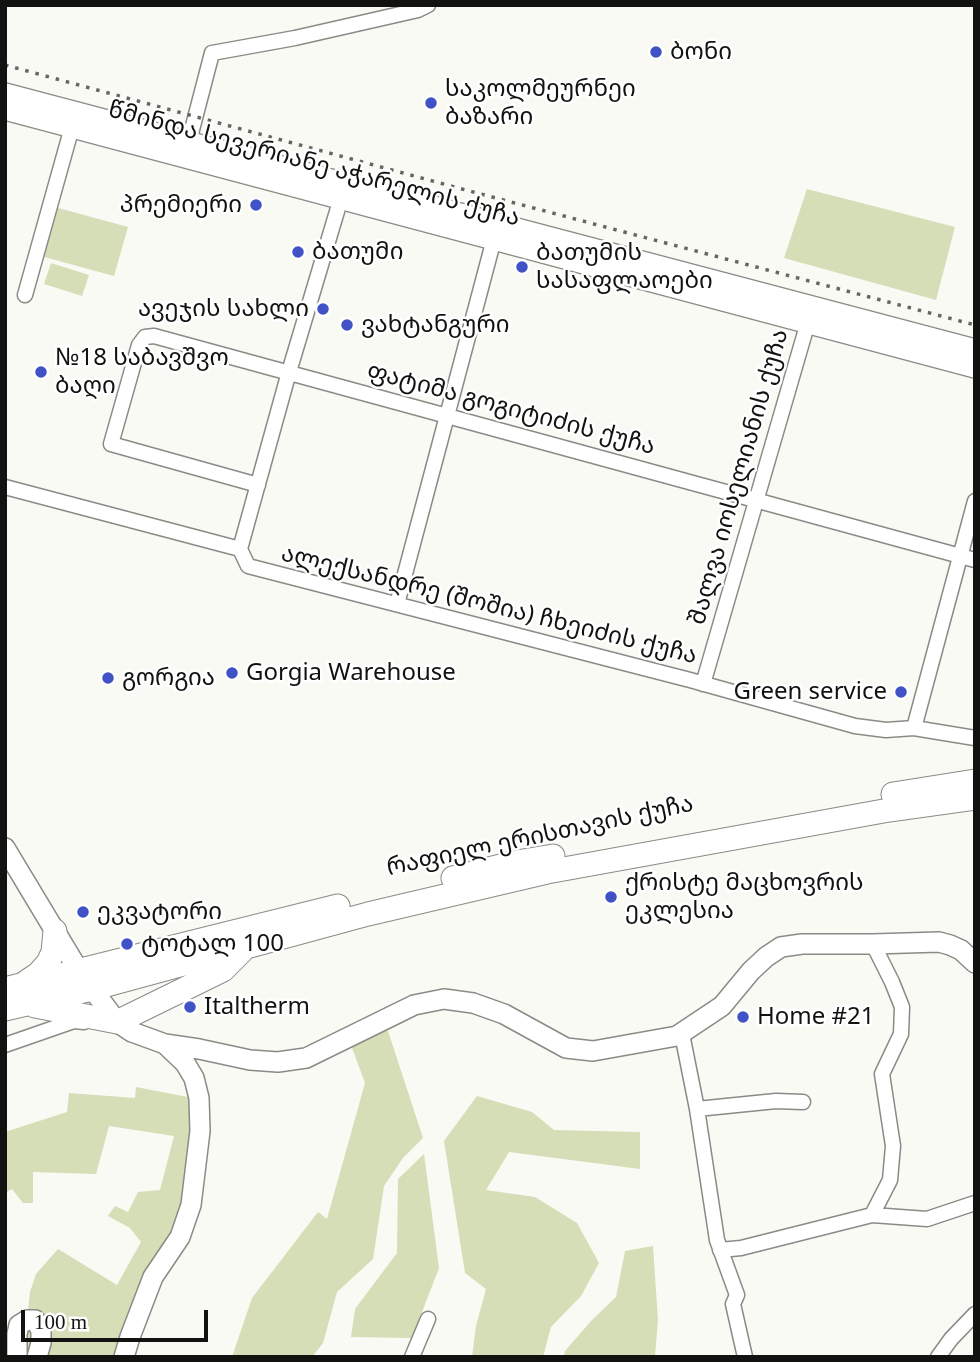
<!DOCTYPE html>
<html>
<head>
<meta charset="utf-8">
<style>
  body { margin:0 }
  #map { position:relative; width:980px; height:1362px; overflow:hidden; background:#f9faf4; font-family:Georgia,serif }
  canvas { display:block }
  .frame { position:absolute; inset:0; border:7px solid #121311; pointer-events:none }
  .scale { position:absolute; left:21px; top:1310px; width:187px; height:32px; box-sizing:border-box; border:4px solid #121311; border-top:0; padding-left:9px; font-size:21px; line-height:24px; white-space:nowrap; color:#121311; -webkit-text-stroke:5px #fff; paint-order:stroke }
</style>
</head>
<body>
<div id="map">
<canvas width="980" height="1362"></canvas>
<div class="frame"></div>
<div class="scale">100 m</div>
</div>
<script>
const c = document.querySelector('canvas').getContext('2d');
c.lineJoin = 'round';
function paint(path, color) { c.fillStyle = color; c.fill(path, 'evenodd'); }
const toPath = rows => new Path2D(rows.map(r => 'M' + r).join(''));
function trace(path, color, width, dash) { c.strokeStyle = color; c.lineWidth = width; c.lineCap = dash ? 'butt' : 'round'; c.setLineDash(dash || []); c.stroke(path); }
function write(font, color, halo, rows, align = 'center') {
  c.font = font + ' Georgia,"Noto Sans Georgian",serif'; c.lineWidth = 5; c.setLineDash([]); c.textBaseline = 'middle'; c.strokeStyle = halo; c.fillStyle = color; for (const [text, x, y, turn = 0] of rows) {
    c.save(); c.translate(x, y); c.rotate((+turn || 0) * Math.PI / 180); c.textAlign = isNaN(turn) ? turn : align; if (halo) c.strokeText(text, 0, 0); c.fillText(text, 0, 0); c.restore();
  }
}
paint(toPath([
  [807,189,955,227,936,300,784,258],
  [51,206,128,227,114,276,37,255],
  [51,263,89,275,82,296,44,284],
  [387,1028,423,1138,403,1158,384,1186,373,1259,337,1292,323,1343,312,1357,232,1357,252,1298,318,1212,327,1219,365,1083,351,1045],
  [136,1087,188,1097,194,1133,187,1201,118,1357,5,1357,5,1334,17,1334,27,1320,30,1292,36,1274,58,1249,117,1285,141,1242,130,1228,108,1216,115,1206,128,1212,138,1192,160,1190,174,1136,109,1126,96,1174,33,1172,33,1203,23,1203,12,1189,5,1193,5,1132,67,1112,69,1093,135,1098],
  [477,1096,532,1112,554,1130,640,1132,640,1169,509,1152,486,1190,535,1197,577,1223,599,1263,581,1296,551,1327,543,1357,472,1357,476,1326,486,1289,465,1273,444,1141],
  [424,1154,439,1268,412,1338,351,1337,355,1309,397,1253,398,1179],
  [653,1246,658,1320,655,1357,564,1357,565,1351,591,1321,616,1297,625,1251]
]), '#d5deb6');
const minor = toPath([
  [187,149,212,53,295,38,418,10,428,5],
  [25,295,72,127],
  [258,485,111,444,139,345,145,337,154,336,975,560],
  [5,487,240,549,248,566,690,680,855,726,886,730,914,728,975,738],
  [240,549,289,372,341,198],
  [397,604,494,239],
  [703,684,808,322],
  [914,728,975,501],
  [682,1034,697,1109,717,1240,737,1295,733,1304,745,1357],
  [5,1045,74,1021,84,1022],
  [697,1109,776,1101,803,1102],
  [872,1215,890,1180,893,1146,882,1074,901,1034,902,1007,892,982,873,944],
  [720,1250,741,1248,872,1215,927,1219,975,1203],
  [412,1357,428,1319],
  [938,1357,951,1339,975,1314]
]);
const tertiary = toPath([
  [5,848,79,971,117,1022,132,1032,165,1044,199,1049,250,1060,278,1062,306,1058,414,1005,444,999,473,1003,504,1014,566,1048,593,1051,677,1036,722,1006,751,971,766,957,781,947,802,944,873,944,939,942,950,945,961,950,975,963],
  [17,1357,17,1334,19,1325,27,1320,35,1320,41,1330,41,1343,37,1357],
  [124,1357,130,1337,153,1277,180,1237,191,1205,200,1131,199,1098,194,1078,185,1063,165,1044]
]);
const secondary = toPath([
  [5,94,975,350],
  [5,109,975,367]
]);
const primary = toPath([
  [893,794,975,781],
  [453,878,517,862,553,856],
  [26,982,38,974,48,963,53,952,55,931],
  [5,989,338,906],
  [35,1006,117,1022,223,970,242,951],
  [5,1009,92,989,368,914,547,872,889,810,975,798]
]);
trace(minor, '#8a8b86', 17);
trace(tertiary, '#8a8b86', 22);
trace(secondary, '#8a8b86', 24);
trace(primary, '#8a8b86', 25);
trace(minor, '#fff', 14);
trace(tertiary, '#fff', 19);
trace(secondary, '#fff', 21);
trace(primary, '#fff', 23);
trace(toPath([
  [5,65,462,189,975,325]
]), '#666764', 3.5, [3.5, 7]);
for (const [x, y, r, color] of [
  [656,52,7,"#4052c6"],
  [431,103,7,"#4052c6"],
  [256,205,7,"#4052c6"],
  [298,252,7,"#4052c6"],
  [522,267,7,"#4052c6"],
  [323,309,7,"#4052c6"],
  [347,325,7,"#4052c6"],
  [41,372,7,"#4052c6"],
  [232,673,7,"#4052c6"],
  [108,678,7,"#4052c6"],
  [901,692,7,"#4052c6"],
  [611,897,7,"#4052c6"],
  [83,912,7,"#4052c6"],
  [127,944,7,"#4052c6"],
  [190,1007,7,"#4052c6"],
  [743,1017,7,"#4052c6"]
]) { const dot = new Path2D(); dot.arc(x, y, r, 0, 2 * Math.PI); c.fillStyle = color; c.fill(dot); trace(dot, '#fff', 2.5); }
write('24px', '#121311', '#fff', [
  ["ბონი",670,52],
  ["საკოლმეურნეი",445,89],
  ["ბაზარი",445,117],
  ["პრემიერი",242,205,"right"],
  ["ბათუმი",312,252],
  ["ბათუმის",536,253],
  ["სასაფლაოები",536,281],
  ["ავეჯის სახლი",309,309,"right"],
  ["ვახტანგური",361,325],
  ["№18 საბავშვო",55,358],
  ["ბაღი",55,386],
  ["Gorgia Warehouse",246,673],
  ["გორგია",122,678],
  ["Green service",887,692,"right"],
  ["ქრისტე მაცხოვრის",625,883],
  ["ეკლესია",625,911],
  ["ეკვატორი",97,912],
  ["ტოტალ 100",141,944],
  ["Italtherm",204,1007],
  ["Home #21",757,1017]
], 'left');
write('24px', '#121311', '#fff', [
  ["წმინდა სევერიანე აჭარელის ქუჩა",314,164,15],
  ["ფატიმა გოგიტიძის ქუჩა",511,409,15],
  ["შალვა იოსელიანის ქუჩა",739,477,-74],
  ["ალექსანდრე (შოშია) ჩხეიძის ქუჩა",489,605,14],
  ["რაფიელ ერისთავის ქუჩა",540,836,-12]
]);
</script>
</body>
</html>
